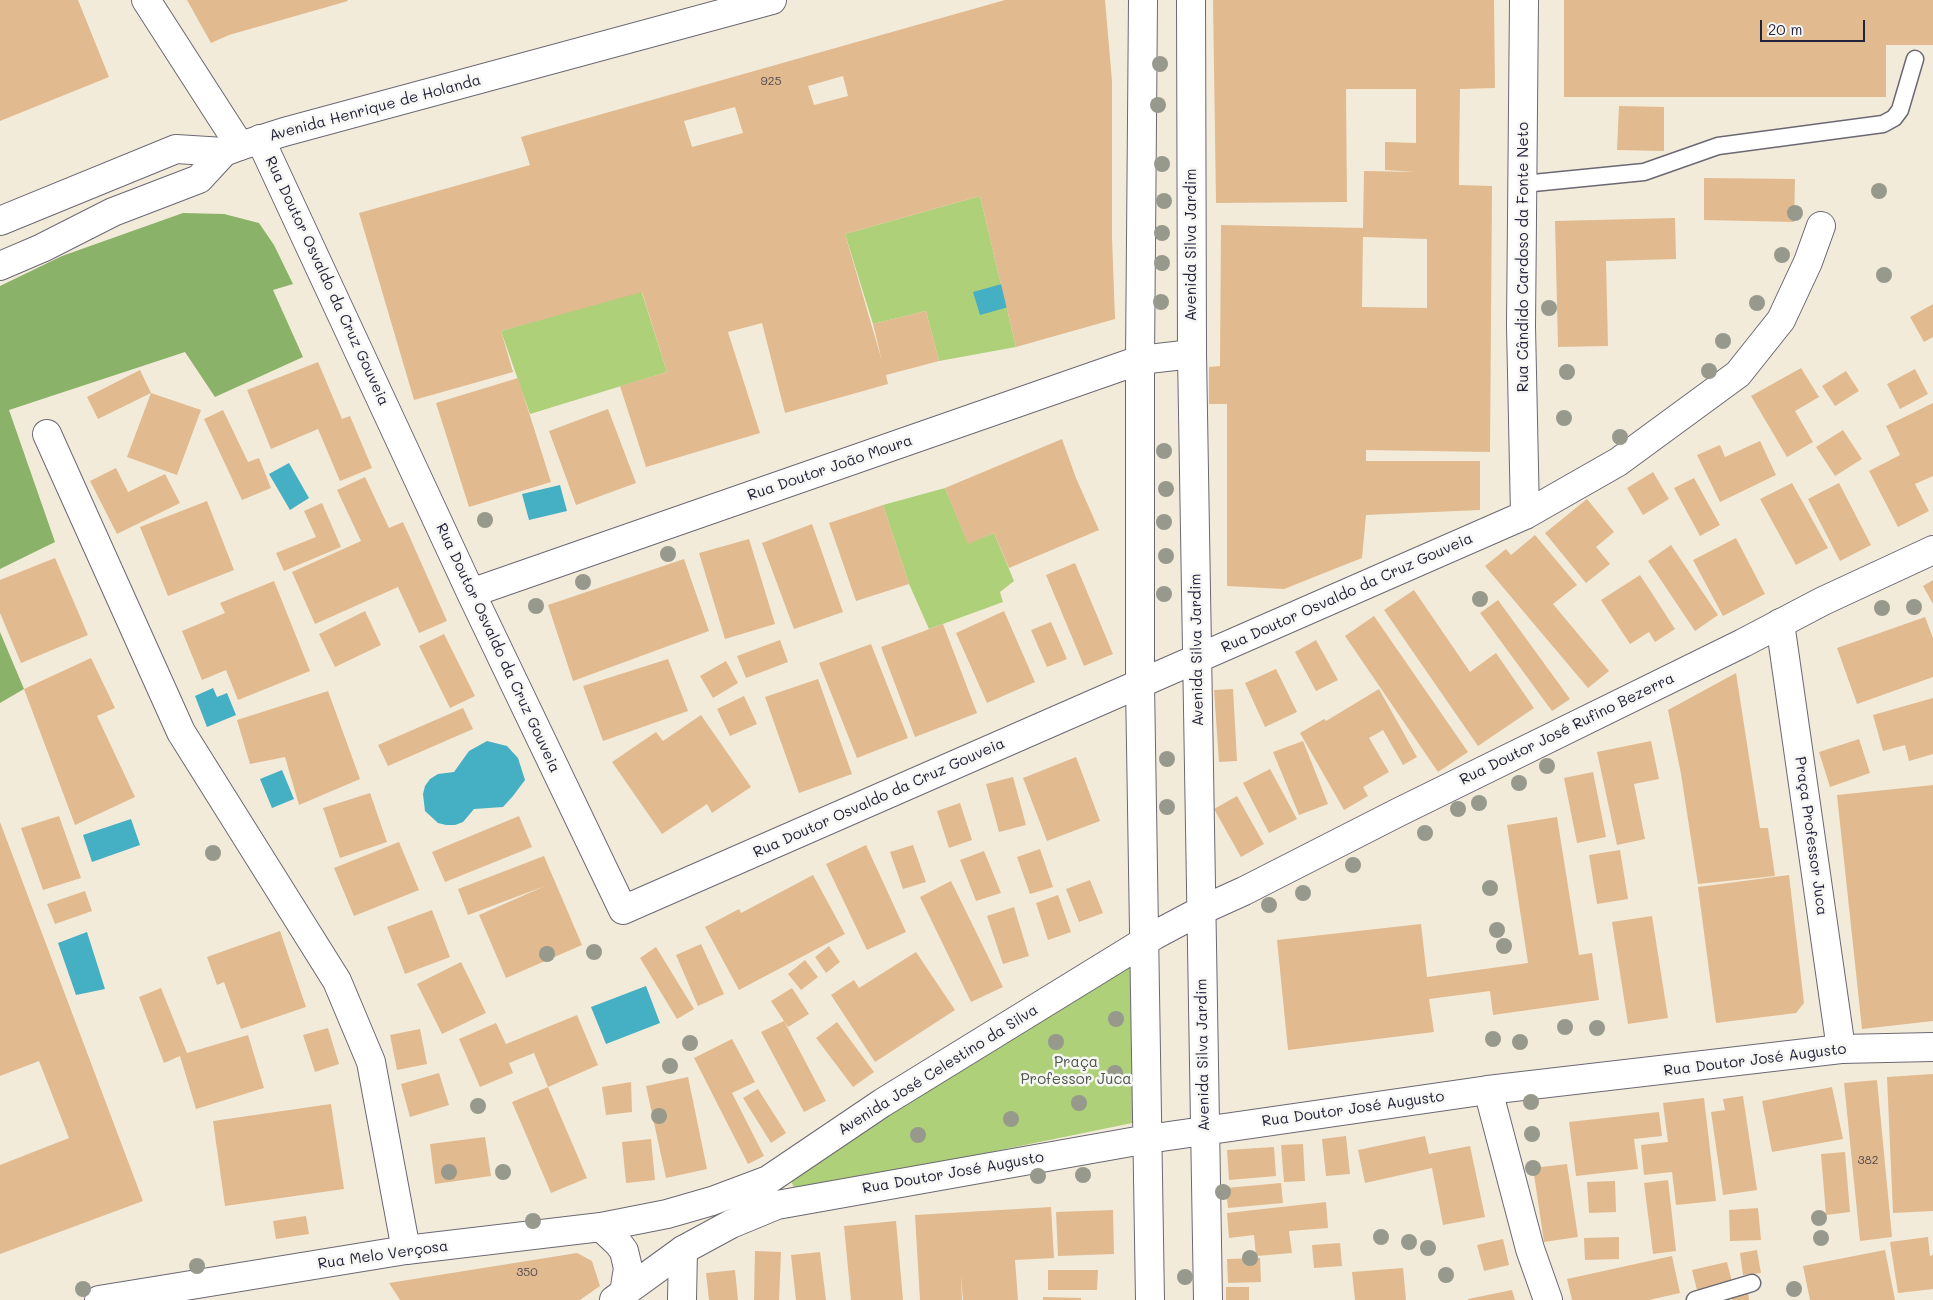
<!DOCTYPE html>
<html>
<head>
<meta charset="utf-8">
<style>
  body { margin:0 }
  #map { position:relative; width:1933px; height:1300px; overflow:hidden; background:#f3ebda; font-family:Mali,sans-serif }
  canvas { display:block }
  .scale { position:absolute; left:1760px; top:20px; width:105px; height:22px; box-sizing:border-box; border:2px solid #22223b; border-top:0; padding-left:6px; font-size:15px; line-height:18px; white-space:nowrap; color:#22223b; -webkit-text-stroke:4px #f6f6f2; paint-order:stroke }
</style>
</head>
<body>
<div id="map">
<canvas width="1933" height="1300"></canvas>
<div class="scale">20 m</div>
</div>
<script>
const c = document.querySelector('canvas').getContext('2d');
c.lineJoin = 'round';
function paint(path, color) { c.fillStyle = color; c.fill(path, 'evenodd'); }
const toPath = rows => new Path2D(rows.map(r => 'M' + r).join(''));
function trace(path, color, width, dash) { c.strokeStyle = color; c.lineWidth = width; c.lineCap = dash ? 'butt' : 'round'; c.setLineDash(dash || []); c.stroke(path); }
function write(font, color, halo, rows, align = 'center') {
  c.font = font + ' Mali,sans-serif'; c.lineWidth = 5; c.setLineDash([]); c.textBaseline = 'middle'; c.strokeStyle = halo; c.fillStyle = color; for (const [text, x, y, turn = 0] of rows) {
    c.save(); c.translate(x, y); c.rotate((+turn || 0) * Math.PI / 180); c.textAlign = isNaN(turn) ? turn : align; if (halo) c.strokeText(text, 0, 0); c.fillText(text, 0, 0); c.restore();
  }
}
paint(toPath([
  [980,196,1016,347,939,361,926,311,873,324,845,234],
  [641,290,667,372,530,414,501,331],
  [945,488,968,543,994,533,1014,581,1000,592,1003,602,929,629,909,584,883,505],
  [1136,960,1142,1121,796,1192,790,1179,888,1114]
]), '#aed078');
paint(toPath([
  [183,213,224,214,259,223,274,245,293,284,273,290,303,357,215,397,185,352,9,410,55,542,0,569,0,286,62,256],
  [0,632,24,689,0,703]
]), '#8ab268');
paint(toPath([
  [1016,280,1023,303,980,315,973,292],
  [289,463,309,498,290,510,269,474],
  [560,485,567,511,529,520,522,494],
  [213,688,217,697,227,693,236,715,207,727,195,696],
  [487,741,507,746,518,758,525,780,513,796,503,807,474,809,463,822,455,825,446,825,438,823,425,811,423,794,425,786,430,779,438,774,454,772,469,751],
  [282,770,294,799,272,808,260,779],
  [131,819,140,845,92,862,83,835],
  [87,932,105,989,76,995,58,943],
  [646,986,660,1023,606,1044,591,1007]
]), '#45afc4');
paint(toPath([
  [0,0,78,0,109,77,0,121],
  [187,0,347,0,348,1,229,35,211,43],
  [1005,0,1105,0,1112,81,1112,237,1115,319,1016,347,980,196,845,234,882,361,873,324,926,311,939,361,886,375,888,384,785,413,762,323,728,332,760,433,646,467,620,386,667,372,642,292,501,331,513,372,414,400,359,213,530,165,521,137],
  [843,76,848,96,814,105,808,86],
  [735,107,743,133,692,147,684,121],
  [1213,0,1494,0,1495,88,1460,89,1459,172,1459,185,1492,186,1490,452,1366,450,1366,461,1480,461,1480,510,1366,515,1362,558,1284,589,1227,586,1227,404,1209,404,1209,367,1220,366,1221,225,1363,228,1364,171,1417,172,1385,170,1385,142,1416,143,1416,89,1346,89,1347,202,1216,203],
  [1363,237,1427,239,1427,308,1362,307],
  [1564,0,1933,0,1933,45,1886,45,1886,97,1564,97],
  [1619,106,1664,107,1664,151,1617,150],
  [1704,178,1795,179,1794,222,1704,220],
  [1675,218,1676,259,1606,261,1608,346,1558,347,1555,221],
  [1933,304,1933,337,1924,342,1910,317],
  [318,362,342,419,350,416,372,468,340,481,318,429,271,449,247,390],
  [1801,368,1819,397,1795,411,1813,442,1787,457,1751,396],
  [1915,369,1928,394,1900,409,1887,384],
  [140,370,151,393,98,419,87,397],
  [1846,371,1859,391,1835,406,1822,386],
  [518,378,551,482,469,507,436,403],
  [151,393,201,410,177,475,127,457],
  [1933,403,1933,476,1915,484,1929,511,1898,527,1869,471,1900,455,1886,426],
  [608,409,636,483,576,505,549,431],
  [223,410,248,462,259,458,271,488,242,500,204,419],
  [1843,430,1862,459,1835,476,1816,447],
  [1062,439,1076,478,1099,530,1009,568,994,533,968,544,945,488],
  [1760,441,1776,475,1720,502,1697,455,1720,445,1725,457],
  [116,468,128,492,165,474,180,503,117,534,90,481],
  [1653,472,1669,499,1643,515,1627,488],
  [365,477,389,528,403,522,447,621,419,633,398,587,315,624,292,572,361,541,337,490],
  [1694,478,1720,525,1700,536,1674,488],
  [1792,483,1828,548,1796,565,1760,499],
  [1839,483,1871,545,1840,561,1808,499],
  [1587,499,1614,532,1596,547,1610,564,1586,583,1545,533],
  [207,501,234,570,168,596,140,527],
  [322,503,341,547,284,571,276,553,316,537,304,511],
  [883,505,909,584,856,601,829,523],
  [812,524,843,612,794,629,762,543],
  [1535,535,1577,585,1553,604,1609,671,1588,688,1485,566,1506,549,1511,555],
  [1736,538,1765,594,1723,616,1693,560],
  [749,539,775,624,725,639,699,553],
  [1671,545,1718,615,1695,631,1648,561],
  [55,558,88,635,21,663,0,613,0,580],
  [684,559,709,631,573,681,548,605],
  [1075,563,1113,654,1084,666,1046,575],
  [1640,575,1675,629,1655,642,1649,632,1630,644,1601,600],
  [1933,580,1933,604,1923,586],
  [274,581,310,671,238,700,226,670,202,680,182,631,225,613,220,603],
  [1414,590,1470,672,1496,653,1534,708,1478,746,1384,610],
  [1498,600,1570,699,1552,711,1480,613],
  [365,611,381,645,335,667,319,634],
  [1004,611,1035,682,987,703,956,633],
  [1374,616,1468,752,1438,772,1345,636],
  [1925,617,1933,638,1933,677,1857,704,1837,648],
  [1051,622,1067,659,1047,667,1031,630],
  [943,624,977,713,915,737,881,647],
  [444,634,475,696,450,708,419,646],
  [780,640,788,662,746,678,737,656],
  [1316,640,1338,680,1316,691,1295,652],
  [871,644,908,738,857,758,819,663],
  [91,658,115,708,97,716,135,797,75,825,24,689],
  [668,659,688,711,603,741,583,686],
  [726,661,738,683,713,698,700,676],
  [1276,669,1297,712,1265,727,1245,683],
  [1736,673,1760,828,1768,828,1775,876,1698,884,1681,774,1668,710],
  [818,679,852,774,799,793,765,697],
  [1233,689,1237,761,1219,762,1214,690],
  [1379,689,1417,757,1403,765,1383,730,1369,738,1389,772,1363,787,1368,796,1344,810,1300,733,1324,719,1326,721],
  [328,691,360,779,299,805,285,757,250,764,237,720],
  [744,696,757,724,730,736,717,709],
  [1933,698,1933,754,1909,761,1905,745,1883,751,1873,715],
  [463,708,473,729,388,766,378,745],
  [701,715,751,787,712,813,707,804,662,834,612,762,656,732,663,741],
  [1859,739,1870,773,1830,787,1819,752],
  [1303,741,1328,804,1299,815,1273,752],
  [1651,741,1659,779,1634,784,1645,839,1617,845,1597,752],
  [1076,757,1100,821,1047,841,1023,778],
  [1270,769,1297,819,1269,833,1243,783],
  [1593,772,1606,837,1577,843,1564,778],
  [1013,777,1026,825,999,832,986,784],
  [1933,785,1933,1021,1862,1029,1837,795],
  [370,793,387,842,340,858,323,808],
  [1237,796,1264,844,1241,857,1214,809],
  [960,803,972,840,949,848,937,811],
  [59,816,81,878,43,890,21,828],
  [519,816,532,847,445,882,432,852],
  [1557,817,1579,955,1592,953,1599,1000,1493,1015,1490,991,1429,999,1434,1032,1288,1050,1277,940,1421,924,1427,977,1528,963,1507,825],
  [0,822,143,1201,0,1254,0,1165,69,1138,39,1061,0,1076],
  [399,842,419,890,354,916,334,868],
  [866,845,906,932,867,950,826,864],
  [913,845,926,882,903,889,890,852],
  [1040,849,1053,887,1030,894,1017,857],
  [1620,850,1628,899,1597,904,1589,855],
  [984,851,1001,893,976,901,960,860],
  [544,856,582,945,506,978,479,915,545,886,468,915,458,889],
  [813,875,845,934,739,990,705,927,739,909,741,913],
  [1789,875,1804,1003,1796,1013,1716,1023,1698,887],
  [1090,880,1103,913,1079,922,1066,889],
  [951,881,1003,987,971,1002,920,897],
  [85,891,92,911,55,924,47,904],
  [1058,895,1071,932,1048,940,1036,903],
  [1014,907,1029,956,1003,964,987,916],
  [432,910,450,957,405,974,387,927],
  [1652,916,1668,1018,1628,1024,1612,922],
  [280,931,306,1007,241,1029,224,982,217,985,207,957],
  [701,944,724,994,698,1006,676,955],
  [829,946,840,962,826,973,815,957],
  [656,947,694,1009,677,1019,640,958],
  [916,952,955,1010,875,1062,831,995,854,980,859,988],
  [805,960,818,977,801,990,788,974],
  [461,962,486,1013,442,1034,417,984],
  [161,988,187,1053,248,1035,264,1088,196,1109,180,1056,164,1063,139,997],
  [792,988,809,1014,788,1027,784,1021,826,1101,804,1112,761,1032,784,1021,771,1001],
  [577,1015,598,1065,548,1087,587,1178,551,1193,512,1102,548,1087,534,1053,509,1063,513,1073,480,1087,459,1039,496,1023,506,1044],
  [837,1022,874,1072,853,1087,816,1038],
  [328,1028,339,1064,315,1072,303,1035],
  [420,1029,427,1064,397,1070,390,1035],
  [732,1039,755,1082,732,1093,764,1156,748,1164,694,1058],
  [439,1073,449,1105,410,1117,401,1084],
  [1933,1074,1933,1211,1893,1213,1887,1077],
  [688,1077,707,1169,666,1178,646,1086],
  [1877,1080,1892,1237,1860,1241,1844,1083],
  [631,1082,632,1112,606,1115,602,1087],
  [1832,1087,1843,1139,1772,1152,1762,1101],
  [758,1089,786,1133,771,1143,743,1098],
  [1743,1096,1757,1190,1723,1195,1711,1112,1725,1110,1723,1099],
  [1704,1098,1716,1201,1676,1205,1672,1172,1644,1175,1641,1145,1668,1142,1663,1103],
  [331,1104,344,1189,225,1206,213,1121],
  [1659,1112,1662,1136,1634,1139,1638,1169,1576,1176,1569,1122],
  [1346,1136,1350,1174,1326,1176,1322,1139],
  [1425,1136,1429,1154,1470,1146,1485,1217,1443,1225,1432,1168,1365,1183,1358,1150],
  [485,1137,491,1176,435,1184,430,1144],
  [651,1139,655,1180,626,1183,622,1142],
  [1303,1144,1305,1181,1284,1182,1281,1145],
  [1274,1147,1276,1176,1229,1180,1227,1150],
  [1845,1152,1850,1212,1826,1215,1821,1154],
  [1567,1164,1578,1237,1544,1242,1533,1168],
  [1668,1180,1676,1251,1653,1254,1644,1183],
  [1615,1181,1616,1212,1589,1213,1587,1182],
  [1281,1183,1283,1203,1228,1208,1226,1188],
  [1326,1202,1328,1228,1289,1231,1292,1253,1256,1256,1254,1235,1229,1238,1227,1213],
  [1051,1207,1054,1258,1015,1260,1018,1300,963,1300,961,1275,962,1300,920,1300,915,1215],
  [1758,1208,1761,1240,1730,1241,1729,1210],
  [1113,1210,1114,1254,1058,1256,1056,1212],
  [306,1216,309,1234,276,1239,273,1221],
  [896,1221,903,1300,851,1300,844,1226],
  [1619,1237,1619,1259,1585,1260,1584,1238],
  [1928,1237,1930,1256,1933,1255,1933,1289,1898,1293,1890,1242],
  [1503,1239,1509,1265,1484,1271,1477,1245],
  [1340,1243,1342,1266,1314,1268,1312,1245],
  [1757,1250,1761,1273,1743,1275,1740,1253],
  [1885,1250,1895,1300,1810,1300,1803,1266],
  [755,1251,781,1252,779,1300,754,1300],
  [820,1252,826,1300,796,1300,791,1255],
  [577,1253,592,1261,600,1286,580,1300,400,1300,389,1283],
  [1672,1256,1680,1293,1649,1300,1572,1300,1567,1279],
  [1260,1258,1261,1282,1228,1283,1227,1259],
  [1727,1262,1732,1282,1697,1290,1692,1270],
  [1403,1268,1406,1300,1355,1300,1352,1272],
  [735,1270,738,1300,709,1300,706,1273],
  [1048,1270,1098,1270,1097,1290,1048,1290],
  [1226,1287,1249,1287,1249,1300,1226,1300],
  [1512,1290,1515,1300,1468,1300,1468,1299],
  [1748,1293,1749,1300,1732,1300,1732,1297],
  [1043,1297,1081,1298,1081,1300,1043,1300]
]), '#e1ba8f');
const service = toPath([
  [1523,184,1644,172,1718,146,1883,124,1894,118,1900,110,1915,59],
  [1695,1300,1752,1283]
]);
const minor = toPath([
  [1524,0,1521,326,1525,515],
  [260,139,471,593,623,910,1525,515,1618,462,1738,374,1781,320,1808,262,1821,226],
  [47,434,181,732,337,981,371,1062,406,1250],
  [471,593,1140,360,1192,354],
  [1780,623,1841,1049],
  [1488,1090,1530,1249,1548,1300]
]);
const tertiary = toPath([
  [146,0,240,146],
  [682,1300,683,1250]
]);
const secondary = toPath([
  [1143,0,1140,360,1140,684,1150,1300],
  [1191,0,1192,354,1208,1300],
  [601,1227,618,1243,624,1251,628,1268,624,1293],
  [99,1300,406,1250,601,1227,667,1214,712,1201,768,1180,882,1103,1155,935,1202,910,1244,891,1399,812,1743,643,1823,601,1933,550],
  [614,1300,683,1250,731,1224,777,1205,1148,1139,1488,1090,1841,1049,1933,1047]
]);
const primary = toPath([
  [0,221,176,149,224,152],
  [0,266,42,248,113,212,199,179,224,152,240,146,284,132,772,0]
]);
trace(service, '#6b6873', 19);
trace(minor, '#6b6873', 30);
trace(tertiary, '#6b6873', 30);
trace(secondary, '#6b6873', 30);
trace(primary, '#6b6873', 30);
trace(service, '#fff', 16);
trace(minor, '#fff', 28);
trace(tertiary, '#fff', 28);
trace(secondary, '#fff', 28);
trace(primary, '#fff', 28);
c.fillStyle = '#97998c';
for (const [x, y] of [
  [1160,64],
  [1158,105],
  [1162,164],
  [1879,191],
  [1164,201],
  [1795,213],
  [1162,233],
  [1782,255],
  [1162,263],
  [1884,275],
  [1161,302],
  [1757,303],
  [1549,308],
  [1723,341],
  [1709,371],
  [1567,372],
  [1564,418],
  [1620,437],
  [1164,451],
  [1166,489],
  [485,520],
  [1164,522],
  [668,554],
  [1166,556],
  [583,582],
  [1164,594],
  [1480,599],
  [536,606],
  [1914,607],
  [1882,608],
  [1167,759],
  [1547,766],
  [1519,783],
  [1479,803],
  [1167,807],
  [1458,809],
  [1425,833],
  [213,853],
  [1353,865],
  [1490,888],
  [1303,893],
  [1269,905],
  [1497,930],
  [1504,946],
  [594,952],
  [547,954],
  [1116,1019],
  [1565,1027],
  [1597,1028],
  [1493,1039],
  [1056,1042],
  [1520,1042],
  [690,1043],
  [670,1066],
  [1115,1073],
  [1531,1102],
  [1079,1103],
  [478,1106],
  [659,1116],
  [1011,1119],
  [1532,1134],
  [918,1135],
  [1533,1168],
  [449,1172],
  [503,1172],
  [1083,1175],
  [1038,1176],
  [1223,1192],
  [1819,1218],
  [533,1221],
  [1381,1237],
  [1821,1238],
  [1409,1242],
  [1428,1248],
  [1250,1258],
  [197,1266],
  [1446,1275],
  [1185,1277],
  [83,1289],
  [1794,1289]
]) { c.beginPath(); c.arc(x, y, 8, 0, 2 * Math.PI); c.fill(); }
write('12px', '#524850', null, [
  ["925",771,81],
  ["382",1868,1160],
  ["350",527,1272]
]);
write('15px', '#22223b', '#f6f6f2', [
  ["Avenida Henrique de Holanda",375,108,-15],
  ["Avenida Silva Jardim",1191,245,-90],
  ["Rua Cândido Cardoso da Fonte Neto",1523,257,-90],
  ["Rua Doutor Osvaldo da Cruz Gouveia",327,281,65],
  ["Rua Doutor João Moura",830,468,-19],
  ["Rua Doutor Osvaldo da Cruz Gouveia",1347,593,-24],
  ["Rua Doutor Osvaldo da Cruz Gouveia",498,648,65],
  ["Avenida Silva Jardim",1197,650,-91],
  ["Rua Doutor José Rufino Bezerra",1567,729,-26],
  ["Rua Doutor Osvaldo da Cruz Gouveia",879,798,-24],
  ["Praça Professor Juca",1811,836,82],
  ["Avenida Silva Jardim",1203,1055,-91],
  ["Rua Doutor José Augusto",1755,1060,-7],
  ["Avenida José Celestino da Silva",938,1070,-32],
  ["Rua Doutor José Augusto",1353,1109,-8],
  ["Rua Doutor José Augusto",953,1173,-10],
  ["Rua Melo Verçosa",383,1255,-8]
]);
write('15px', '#4c564d', '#f6f6f2', [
  ["Praça",1076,1062],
  ["Professor Juca",1076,1079]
]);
</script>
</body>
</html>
